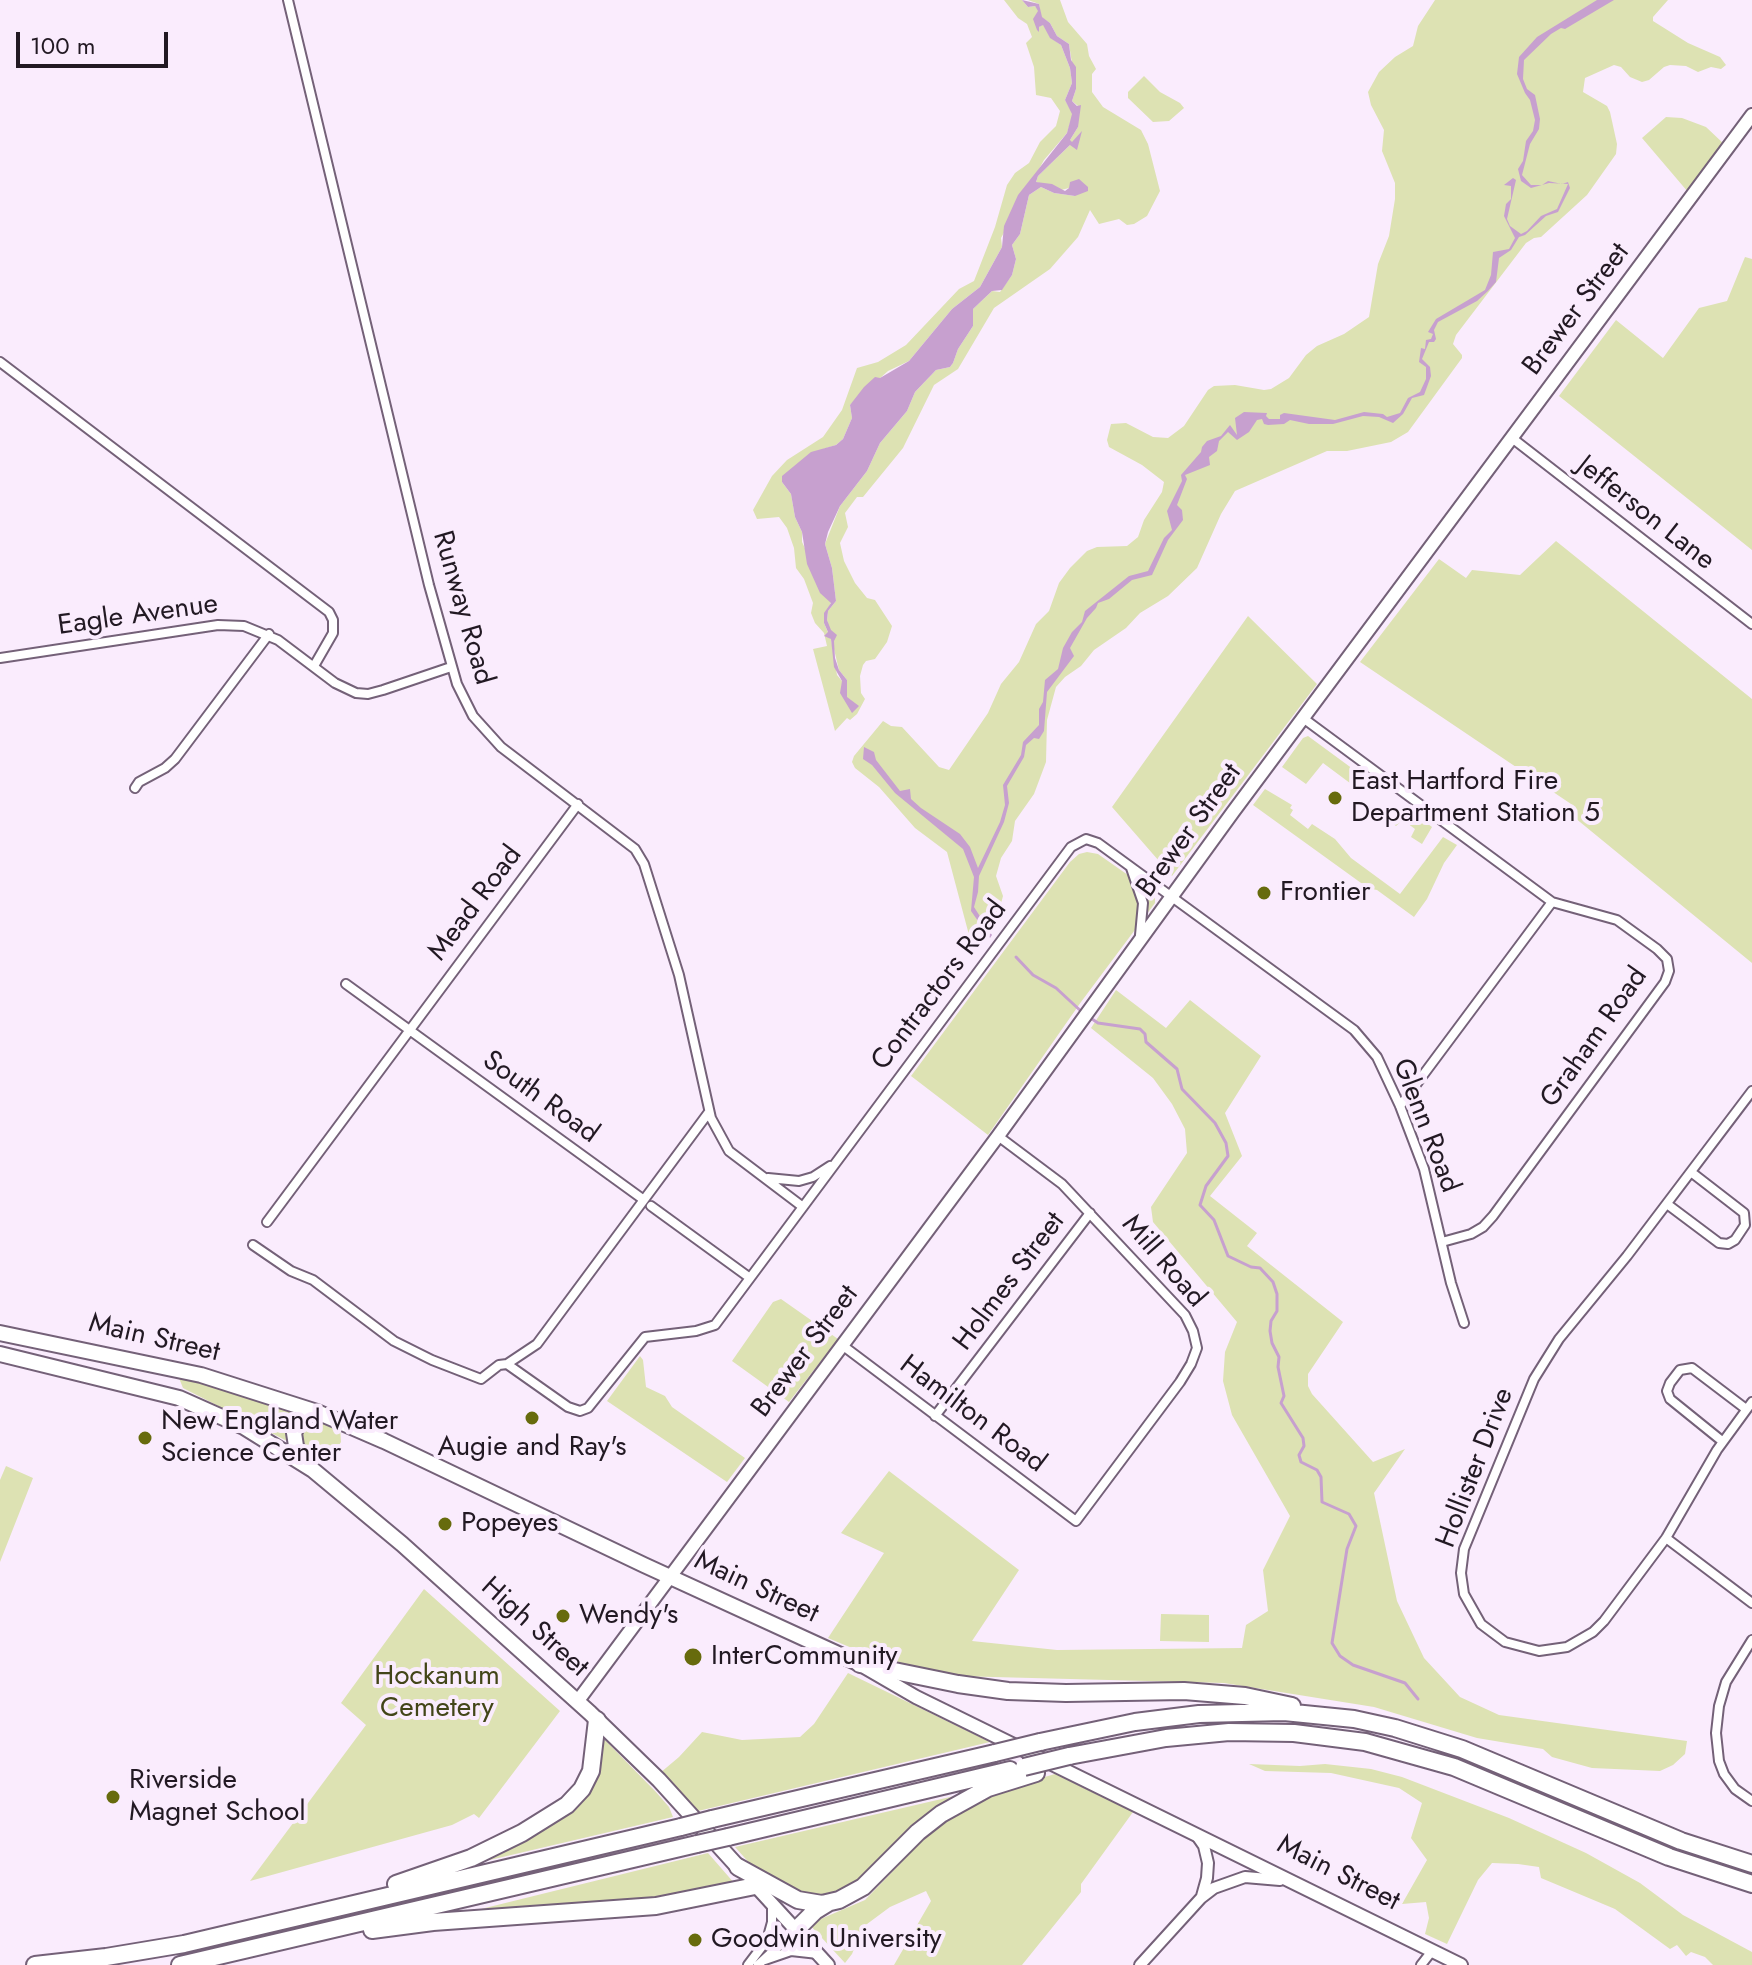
<!DOCTYPE html>
<html>
<head>
<meta charset="utf-8">
<style>
  body { margin:0 }
  #map { position:relative; width:1752px; height:1965px; overflow:hidden; background:#faecfd; font-family:Jost,sans-serif }
  canvas { display:block }
  .scale { position:absolute; left:16px; top:32px; width:152px; height:36px; box-sizing:border-box; border:4px solid #221923; border-top:0; padding-left:10px; font-size:24px; line-height:28px; white-space:nowrap; color:#221923; -webkit-text-stroke:6px #faecfd; paint-order:stroke }
</style>
</head>
<body>
<div id="map">
<canvas width="1752" height="1965"></canvas>
<div class="scale">100 m</div>
</div>
<script>
const c = document.querySelector('canvas').getContext('2d');
c.lineJoin = 'round';
function paint(path, color) { c.fillStyle = color; c.fill(path, 'evenodd'); }
const toPath = rows => new Path2D(rows.map(r => 'M' + r).join(''));
function trace(path, color, width, dash) { c.strokeStyle = color; c.lineWidth = width; c.lineCap = dash ? 'butt' : 'round'; c.setLineDash(dash || []); c.stroke(path); }
function write(font, color, halo, rows, align = 'center') {
  c.font = font + ' Jost,sans-serif'; c.lineWidth = 8; c.setLineDash([]); c.textBaseline = 'middle'; c.strokeStyle = halo; c.fillStyle = color; for (const [text, x, y, turn = 0] of rows) {
    c.save(); c.translate(x, y); c.rotate((+turn || 0) * Math.PI / 180); c.textAlign = isNaN(turn) ? turn : align; if (halo) c.strokeText(text, 0, 0); c.fillText(text, 0, 0); c.restore();
  }
}
paint(toPath([
  [1004,0,1022,0,1028,7,1035,6,1039,11,1039,27,1043,24,1050,37,1061,45,1070,68,1072,83,1065,100,1073,114,1067,133,1044,160,1001,238,1002,247,980,287,952,309,909,361,888,371,850,405,852,418,843,439,836,445,811,453,782,482,791,494,795,517,802,532,802,542,831,602,824,623,831,639,837,675,842,681,847,697,847,680,839,670,827,620,828,611,836,601,832,568,825,544,840,506,867,471,880,443,907,411,915,392,936,370,950,367,953,363,958,349,973,326,973,309,992,291,1000,292,1012,275,1016,259,1012,245,1020,234,1029,195,1041,187,1054,193,1075,196,1069,188,1061,190,1036,182,1038,176,1071,144,1070,140,1078,127,1078,106,1072,101,1076,89,1069,44,1057,36,1050,23,1041,17,1039,4,1028,0,1060,0,1068,22,1087,44,1089,56,1096,69,1092,74,1092,92,1103,107,1141,130,1148,144,1160,191,1147,216,1134,224,1127,225,1119,219,1099,224,1090,210,1078,237,1050,269,994,308,958,369,934,385,903,448,863,497,857,497,845,513,848,527,840,543,844,561,855,583,867,598,875,600,892,626,887,642,875,659,866,661,863,665,860,676,861,693,865,699,857,714,850,720,847,718,835,731,813,649,827,646,824,633,815,623,811,613,813,603,804,579,796,568,794,548,787,528,779,517,757,519,753,510,772,476,787,460,823,437,842,410,857,368,878,362,906,345,959,289,974,281,995,227,1007,185,1015,173,1029,163,1040,142,1056,126,1060,111,1051,98,1036,95,1034,67,1026,43,1032,37,1027,24,1018,18],
  [1435,0,1668,0,1653,17,1653,21,1688,43,1720,57,1726,65,1721,69,1711,67,1698,72,1686,66,1670,65,1664,67,1649,80,1642,82,1630,77,1621,67,1614,65,1585,78,1583,92,1607,106,1610,112,1617,144,1616,154,1587,195,1541,237,1534,238,1526,243,1456,335,1453,344,1462,355,1462,358,1408,432,1391,442,1347,451,1327,451,1235,491,1221,514,1197,568,1168,596,1140,613,1126,628,1094,650,1081,666,1065,677,1056,687,1047,720,1046,762,1034,794,1015,821,1012,841,1001,858,996,876,1003,896,997,919,979,934,969,935,947,852,915,828,879,787,855,768,852,762,854,756,883,721,891,726,902,727,939,767,949,770,988,713,1001,684,1019,662,1036,624,1049,611,1059,583,1070,568,1087,551,1097,547,1127,546,1138,537,1144,520,1162,492,1164,482,1142,465,1109,447,1107,440,1111,424,1126,423,1153,437,1168,438,1184,426,1208,390,1214,386,1235,385,1264,390,1271,389,1289,378,1306,355,1317,346,1344,334,1369,317,1378,264,1389,236,1395,199,1395,183,1382,151,1384,130,1371,105,1368,92,1379,72,1395,57,1413,46,1418,26],
  [1144,76,1160,92,1180,103,1184,108,1169,121,1153,122,1128,98,1128,92],
  [1666,117,1682,118,1706,127,1724,144,1688,192,1642,138],
  [1745,257,1752,259,1752,550,1559,396,1616,320,1663,358,1699,308,1727,301],
  [1556,541,1752,699,1752,963,1569,813,1574,806,1360,662,1439,559,1466,578,1472,570,1520,575],
  [1248,616,1317,684,1172,876,1112,807],
  [1308,736,1372,783,1366,791,1362,792,1323,763,1306,784,1282,767,1303,738],
  [1265,789,1292,805,1290,808,1293,810,1290,815,1308,829,1312,824,1335,839,1351,858,1400,894,1443,837,1457,845,1444,863,1427,899,1414,917,1377,890,1368,888,1253,805],
  [1403,805,1432,827,1422,844,1411,837,1415,829,1403,820,1396,826,1391,822],
  [1087,852,1098,854,1155,894,1155,903,1081,1002,988,1135,911,1076,1070,862,1079,854],
  [1116,990,1166,1028,1190,1000,1261,1056,1225,1113,1242,1156,1210,1196,1257,1233,1247,1246,1343,1322,1308,1374,1308,1386,1312,1394,1373,1462,1405,1449,1374,1493,1397,1601,1424,1658,1460,1697,1499,1715,1687,1741,1685,1754,1673,1765,1660,1771,1592,1768,1552,1757,1543,1749,1477,1738,1374,1707,1224,1683,955,1676,871,1656,828,1638,884,1553,841,1533,889,1471,1019,1570,972,1641,1057,1650,1242,1648,1246,1625,1268,1611,1263,1570,1290,1516,1232,1415,1223,1381,1225,1352,1237,1322,1153,1222,1151,1207,1187,1153,1185,1129,1172,1104,1153,1078,1091,1028],
  [781,1299,838,1339,789,1402,732,1361,773,1302],
  [640,1356,643,1360,646,1387,665,1396,672,1407,745,1458,727,1482,607,1401],
  [181,1377,233,1390,296,1412,289,1442,183,1388,179,1378],
  [317,1421,340,1427,341,1442,333,1455,321,1461,306,1451,300,1436,304,1428],
  [6,1466,33,1478,0,1562,0,1480],
  [424,1589,560,1711,479,1818,474,1814,452,1825,250,1881,366,1725,341,1703],
  [1161,1614,1209,1615,1209,1642,1160,1641],
  [848,1673,990,1742,698,1811,660,1773,679,1757,702,1732,742,1740,800,1737,814,1724],
  [603,1738,656,1792,669,1807,673,1817,477,1863,596,1778,600,1766],
  [1249,1764,1300,1766,1325,1764,1371,1769,1402,1777,1509,1818,1586,1853,1640,1883,1683,1915,1752,1952,1752,1965,1713,1965,1705,1957,1691,1952,1686,1956,1677,1945,1670,1949,1615,1909,1541,1878,1539,1867,1518,1864,1492,1863,1478,1880,1447,1944,1425,1934,1429,1918,1426,1902,1402,1904,1427,1860,1411,1838,1422,1803,1399,1788,1331,1773,1265,1771],
  [1055,1774,1133,1812,1081,1884,1081,1892,1022,1965,894,1965,931,1901,926,1891,890,1907,863,1927,852,1954,845,1963,809,1924,865,1900,920,1843,962,1808,1000,1790],
  [963,1794,910,1830,864,1877,835,1894,801,1894,785,1888,752,1866,735,1847],
  [708,1853,735,1884,662,1903,481,1909]
]), '#dde2b3');
paint(toPath([
  [1022,0,1039,4,1042,17,1050,23,1057,36,1069,44,1071,60,1076,67,1076,89,1072,101,1077,106,1081,105,1078,127,1070,140,1072,142,1082,131,1077,150,1070,145,1038,176,1036,182,1052,184,1065,191,1069,188,1070,182,1079,179,1088,187,1088,191,1075,196,1054,193,1041,187,1029,195,1020,234,1012,245,1016,259,1012,275,1002,290,992,291,973,309,973,326,958,349,953,363,950,367,936,370,915,392,907,411,880,443,867,471,840,506,828,532,825,544,832,568,836,601,828,611,827,620,831,630,837,635,834,641,835,658,839,670,847,680,847,697,859,706,852,713,840,693,842,681,834,667,831,639,824,636,828,632,824,623,824,613,831,603,820,593,807,564,802,532,795,517,791,494,782,482,782,476,811,452,836,445,843,439,852,418,850,405,864,387,875,377,880,378,909,361,952,309,980,287,1002,247,1004,226,1018,195,1067,133,1072,114,1065,100,1072,83,1070,68,1061,45,1050,38,1043,25,1039,27,1039,32,1037,30,1033,19,1038,11,1035,6,1028,7],
  [1597,0,1614,0,1565,29,1561,28,1551,34,1524,60,1523,79,1527,89,1535,95,1540,119,1539,129,1530,144,1522,175,1531,185,1542,185,1548,181,1562,184,1568,182,1570,188,1558,212,1546,216,1525,235,1519,237,1511,250,1499,258,1496,282,1488,291,1477,301,1438,322,1434,330,1436,339,1434,342,1429,342,1422,359,1430,367,1431,376,1424,395,1412,398,1403,414,1393,423,1379,417,1363,416,1333,424,1309,424,1290,420,1284,424,1268,425,1264,424,1262,419,1257,420,1249,432,1237,440,1228,432,1219,441,1217,451,1209,457,1210,465,1185,475,1187,479,1177,505,1182,510,1183,520,1168,540,1152,575,1132,580,1109,599,1098,603,1096,608,1087,618,1070,648,1074,656,1047,692,1044,731,1039,739,1034,738,1026,745,1024,757,1007,786,1009,803,1004,822,979,876,978,892,974,907,992,935,990,938,971,911,974,877,963,849,895,793,872,765,863,759,864,747,874,752,876,760,900,791,910,789,911,799,921,808,960,834,970,847,978,868,1000,822,1005,805,1003,785,1021,755,1023,742,1039,725,1039,709,1043,702,1045,680,1058,669,1063,648,1072,632,1082,622,1085,611,1129,576,1148,571,1164,538,1172,530,1167,511,1182,481,1181,475,1201,452,1202,447,1207,441,1221,436,1230,425,1237,435,1235,418,1244,412,1267,413,1266,416,1269,419,1280,419,1280,415,1284,413,1335,420,1364,412,1383,414,1387,417,1400,413,1408,398,1420,392,1426,379,1426,367,1419,362,1421,348,1425,349,1426,340,1431,339,1433,334,1428,332,1436,319,1485,290,1491,275,1493,252,1509,249,1515,238,1504,216,1506,204,1511,199,1511,186,1504,185,1513,178,1516,180,1507,219,1510,226,1521,234,1527,231,1541,216,1557,209,1568,184,1549,183,1531,188,1521,181,1518,169,1523,161,1526,141,1533,131,1535,120,1530,100,1525,93,1517,74,1519,57,1537,37]
]), '#c7a0cf');
trace(toPath([
  [1016,957,1033,975,1056,988,1083,1013],
  [1089,1017,1098,1023,1140,1029,1145,1034,1146,1042,1177,1069,1182,1089,1215,1123,1226,1143,1228,1156,1206,1186,1200,1205,1214,1220,1228,1256,1251,1267,1260,1268,1273,1282,1277,1294,1277,1311,1271,1321,1270,1331,1272,1343,1279,1357,1278,1367,1284,1396,1281,1403,1303,1438,1304,1446,1299,1455,1301,1462,1317,1470,1321,1477,1322,1502,1349,1514,1356,1526,1347,1549,1332,1643,1340,1656,1353,1665,1405,1683,1418,1699]
]), '#c7a0cf', 3);
const minor = toPath([
  [288,0,429,585,457,684,473,716,501,747,635,849,644,864,679,975,711,1118,729,1151,803,1207],
  [0,362,329,612,333,620,333,633,314,666],
  [1512,438,1752,624],
  [0,658,218,625,244,626,278,640,335,683,356,693,368,694,383,690,451,667],
  [1303,718,1552,902,1617,920,1657,949,1667,959,1669,971,1665,982,1493,1216,1483,1227,1471,1234,1442,1242],
  [135,788,139,782,165,768,175,759,269,634],
  [1131,868,1143,903,1140,935],
  [346,984,644,1200],
  [1752,1091,1627,1256,1559,1339,1534,1379,1464,1549,1461,1573,1464,1594,1481,1624,1505,1642,1539,1651,1567,1647,1593,1632,1604,1621,1666,1538,1717,1450,1752,1402],
  [1400,1106,1552,902],
  [768,1178,799,1181,813,1177,830,1166],
  [1667,1204,1719,1243,1728,1244,1735,1240,1745,1225,1744,1213,1691,1172],
  [651,1206,750,1278],
  [267,1222,578,804],
  [253,1245,291,1271,313,1280,394,1341,432,1360,481,1379,499,1365,507,1364,568,1407,580,1411,588,1408,645,1337,696,1331,715,1325,1071,847,1086,839,1098,843,1354,1030,1377,1057,1400,1106,1424,1169,1451,1283,1464,1323],
  [842,1345,1076,1521,1180,1382,1191,1364,1197,1348,1193,1331,1185,1315,1062,1184,998,1136],
  [507,1364,537,1344,709,1112],
  [935,1416,1090,1213],
  [1722,1441,1670,1399,1667,1391,1670,1383,1680,1370,1692,1368,1746,1409],
  [1666,1538,1752,1603],
  [1752,1640,1726,1682,1719,1706,1716,1733,1719,1761,1724,1774,1735,1789,1752,1801],
  [765,1960,791,1951,818,1954],
  [748,1965,767,1940,772,1922,772,1905],
  [758,1965,796,1930],
  [1421,1965,1432,1951]
]);
const tertiary = toPath([
  [1197,1836,1204,1846,1208,1863,1207,1878,1202,1896],
  [1140,1965,1201,1898,1214,1888,1245,1877,1280,1880]
]);
const secondary = toPath([
  [866,1668,916,1697,1461,1965],
  [577,1702,998,1136,1233,812,1752,115],
  [752,1882,828,1965]
]);
const primary = toPath([
  [0,1333,201,1375,317,1412,384,1441,644,1565,860,1664],
  [0,1354,179,1398,244,1427,313,1470,402,1544,590,1713,659,1780,738,1867],
  [304,1462,296,1446,294,1433,300,1421,317,1412]
]);
const motorway = toPath([
  [860,1664,958,1684,1008,1691,1066,1693,1184,1691,1245,1696,1292,1706],
  [1040,1742,1135,1722,1199,1714,1284,1712,1354,1719,1395,1728,1462,1749,1681,1841,1752,1864],
  [1069,1756,1166,1738,1229,1732,1294,1733,1365,1742,1454,1767,1669,1857,1752,1884],
  [712,1819,995,1753],
  [728,1837,1010,1770],
  [738,1867,798,1900,822,1904,839,1900,863,1887,918,1832,941,1814,988,1788,1036,1773],
  [396,1884,471,1858,522,1833,567,1805,582,1789,591,1771,597,1720],
  [372,1930,433,1922,656,1906,755,1886],
  [796,1930,815,1911,828,1903],
  [35,1965,106,1957,184,1944,681,1827],
  [180,1965,697,1844]
]);
trace(minor, '#746178', 12);
trace(tertiary, '#746178', 14);
trace(secondary, '#746178', 16);
trace(primary, '#746178', 18);
trace(motorway, '#746178', 20);
trace(minor, '#fff', 8);
trace(tertiary, '#fff', 10);
trace(secondary, '#fff', 12);
trace(primary, '#fff', 14);
trace(motorway, '#fff', 16);
const motorwayBridge = toPath([
  [995,1753,1040,1742],
  [1024,1767,1069,1756],
  [681,1827,712,1819],
  [697,1844,728,1837]
]);
trace(motorwayBridge, '#746178', 20, []);
trace(motorwayBridge, '#fff', 16);
for (const [x, y, r, color] of [
  [1335,798,8,"#676b0d"],
  [1264,893,8,"#676b0d"],
  [532,1418,8,"#676b0d"],
  [145,1438,8,"#676b0d"],
  [445,1524,8,"#676b0d"],
  [563,1616,8,"#676b0d"],
  [693,1657,10,"#676b0d"],
  [113,1797,8,"#676b0d"],
  [695,1940,8,"#676b0d"]
]) { const dot = new Path2D(); dot.arc(x, y, r, 0, 2 * Math.PI); c.fillStyle = color; c.fill(dot); trace(dot, '#faecfd', 3); }
write('28px', '#221923', '#faecfd', [
  ["Brewer Street",1577,310,-53],
  ["Jefferson Lane",1645,514,38],
  ["Runway Road",462,608,74],
  ["Eagle Avenue",138,616,-8],
  ["Brewer Street",1190,831,-54],
  ["Mead Road",476,904,-53],
  ["Contractors Road",940,986,-53],
  ["Graham Road",1595,1038,-55],
  ["South Road",540,1098,36],
  ["Glenn Road",1425,1126,69],
  ["Mill Road",1163,1262,49],
  ["Holmes Street",1010,1282,-53],
  ["Main Street",154,1339,13],
  ["Brewer Street",806,1352,-53],
  ["Hamilton Road",972,1415,37],
  ["Hollister Drive",1476,1468,-69],
  ["Main Street",756,1588,25],
  ["High Street",534,1628,42],
  ["Main Street",1338,1874,27]
]);
write('28px', '#221923', '#faecfd', [
  ["East Hartford Fire",1351,782],
  ["Department Station 5",1351,814],
  ["Frontier",1280,893],
  ["New England Water",161,1422],
  ["Science Center",161,1454],
  ["Augie and Ray's",532,1448,"center"],
  ["Popeyes",461,1524],
  ["Wendy's",579,1616],
  ["InterCommunity",711,1657],
  ["Riverside",129,1781],
  ["Magnet School",129,1813],
  ["Goodwin University",711,1940]
], 'left');
write('28px', '#424518', '#faecfd', [
  ["Hockanum",437,1677],
  ["Cemetery",437,1709]
]);
</script>
</body>
</html>
